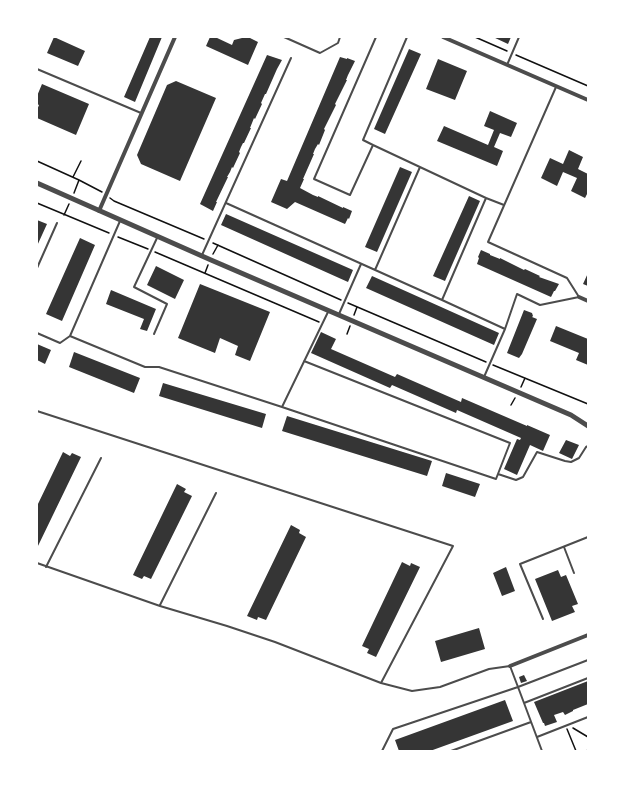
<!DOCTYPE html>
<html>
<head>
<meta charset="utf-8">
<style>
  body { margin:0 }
  #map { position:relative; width:625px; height:788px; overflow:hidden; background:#fff; font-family:Rubik,sans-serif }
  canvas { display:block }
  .frame { position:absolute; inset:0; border:38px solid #fff; pointer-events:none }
</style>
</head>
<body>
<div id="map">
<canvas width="625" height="788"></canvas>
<div class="frame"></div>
</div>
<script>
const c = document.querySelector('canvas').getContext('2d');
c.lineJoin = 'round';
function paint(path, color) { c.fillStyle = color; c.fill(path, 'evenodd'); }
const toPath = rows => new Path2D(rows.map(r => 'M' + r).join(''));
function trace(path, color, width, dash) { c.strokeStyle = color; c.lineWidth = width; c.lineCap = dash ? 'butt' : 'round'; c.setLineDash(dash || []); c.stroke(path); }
paint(toPath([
  [54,37,85,51,78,66,47,53],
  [150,37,162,37,135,102,124,97],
  [210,37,215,37,232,45,234,40,246,37,248,37,258,42,248,65,206,46],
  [493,37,511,37,508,44],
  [409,49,421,54,385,134,374,129],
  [267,55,282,60,277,69,266,94,265,94,261,103,262,104,255,119,254,118,250,128,251,128,244,143,243,143,241,147,239,152,240,153,233,168,232,167,230,172,227,177,228,177,216,202,217,202,213,211,200,204],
  [340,57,347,59,347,58,355,61,348,75,346,80,347,80,335,104,336,105,324,129,325,130,319,145,318,144,315,149,313,154,314,154,303,179,304,179,300,188,313,195,318,197,318,196,343,208,343,207,352,211,349,219,348,218,345,224,295,202,287,209,271,202,281,179,287,181],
  [438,59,467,71,455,100,426,89],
  [176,81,216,98,180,181,141,164,137,155,167,85],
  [42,84,89,104,76,135,37,118,37,110,39,105,37,104,37,96],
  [490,111,517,123,511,137,500,133,494,147,503,151,497,166,437,141,444,126,488,145,494,130,484,126],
  [569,150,583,157,578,169,588,174,588,192,585,198,571,191,577,178,563,172,557,186,541,178,550,158,563,164],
  [400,167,412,172,377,252,365,247],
  [469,196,480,201,445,281,433,276],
  [226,214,353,270,348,282,221,225],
  [37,220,47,224,37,246],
  [80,238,95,245,62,321,46,314],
  [481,250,490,254,490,255,500,259,500,258,524,270,525,269,540,276,539,277,559,284,555,291,554,291,551,297,477,264,479,258,478,257],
  [156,266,184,280,175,299,147,285],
  [588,273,588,286,583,284],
  [372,276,499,333,494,345,366,288],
  [200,284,270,312,250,361,235,355,238,346,220,338,215,353,178,338],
  [111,290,156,309,147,331,140,329,144,319,106,304],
  [524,310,532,313,533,316,532,317,537,319,522,354,519,358,507,353],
  [556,326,588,339,588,365,576,360,579,353,550,341],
  [321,332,336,339,331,349,395,377,397,374,461,402,462,398,527,426,527,425,550,435,543,451,530,445,517,475,504,469,517,439,520,440,521,438,457,410,456,413,392,385,390,388,311,353],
  [37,344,51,350,45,364,37,360],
  [74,352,140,378,134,393,69,367],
  [163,383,266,414,262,428,159,396],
  [287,416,432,461,427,476,282,431],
  [566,440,579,445,572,459,559,453],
  [63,452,70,456,72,453,81,457,37,548,37,506],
  [446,473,480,484,475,497,442,486],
  [177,484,186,489,184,492,192,496,151,579,144,576,142,579,133,575],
  [291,525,300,530,299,533,306,537,266,620,258,617,257,620,247,616],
  [402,562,410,566,411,563,420,567,376,657,367,653,369,649,362,646],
  [506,567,515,591,502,596,493,573],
  [558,570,561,577,566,575,578,604,572,606,575,612,552,621,535,579],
  [479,628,485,649,441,662,435,641],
  [524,675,527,681,521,683,519,677],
  [588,681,588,704,573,710,573,711,565,715,563,712,554,715,557,722,545,726,544,723,543,723,534,702],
  [505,700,513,721,430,751,399,751,395,740]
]), '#353535');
trace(toPath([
  [475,37,507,51],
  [516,55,588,86],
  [37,161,79,180,102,192],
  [73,177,81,161],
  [74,193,79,180],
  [110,198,114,201,204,239],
  [37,203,109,233],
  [64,215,69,204],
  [118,237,148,249],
  [213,243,341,300],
  [155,252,319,322],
  [213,254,218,245],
  [205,273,208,265],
  [348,303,486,362],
  [354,315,357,307],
  [347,334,350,326],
  [493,365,588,404],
  [521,387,525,378],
  [511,405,515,398],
  [573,728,588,737],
  [567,729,576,751],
  [587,751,588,749]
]), '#111', 1.5);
trace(toPath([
  [284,37,320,53,338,43,340,37],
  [376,37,314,179,350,195,373,145,363,140,407,37],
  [507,65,519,37],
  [37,69,141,113],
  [373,145,486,198],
  [226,203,442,300],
  [120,221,70,336,145,367,159,367,282,407,328,312],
  [202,255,291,58],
  [37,268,57,223],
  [375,270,420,167],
  [339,314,361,264],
  [505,329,517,294,540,305,579,297,567,278,488,242,556,87],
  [37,333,60,343,70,336],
  [154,334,167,304,134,287,157,238],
  [484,377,505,329,442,300,486,198,504,205],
  [282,407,496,479,510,443,304,361],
  [37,411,453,546,381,683],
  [498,474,516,480,523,477,537,452,565,461,571,462,579,458,586,447,588,446],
  [564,547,574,573],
  [37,563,160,606,227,626,275,642,381,683,412,691,440,687,489,669,510,666,518,687,393,729,382,751],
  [46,567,101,458],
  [160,605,216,493],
  [543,619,520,564,588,537],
  [524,703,588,678],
  [537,737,588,717],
  [451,751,531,722],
  [542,751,518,687,588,660]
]), '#4c4c4c', 2);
trace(toPath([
  [443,37,588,100],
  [99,211,175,37],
  [579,297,588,301],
  [510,666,588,635]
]), '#4c4c4c', 4);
trace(toPath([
  [37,183,211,260,571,415,588,426]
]), '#4c4c4c', 5);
</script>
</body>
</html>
